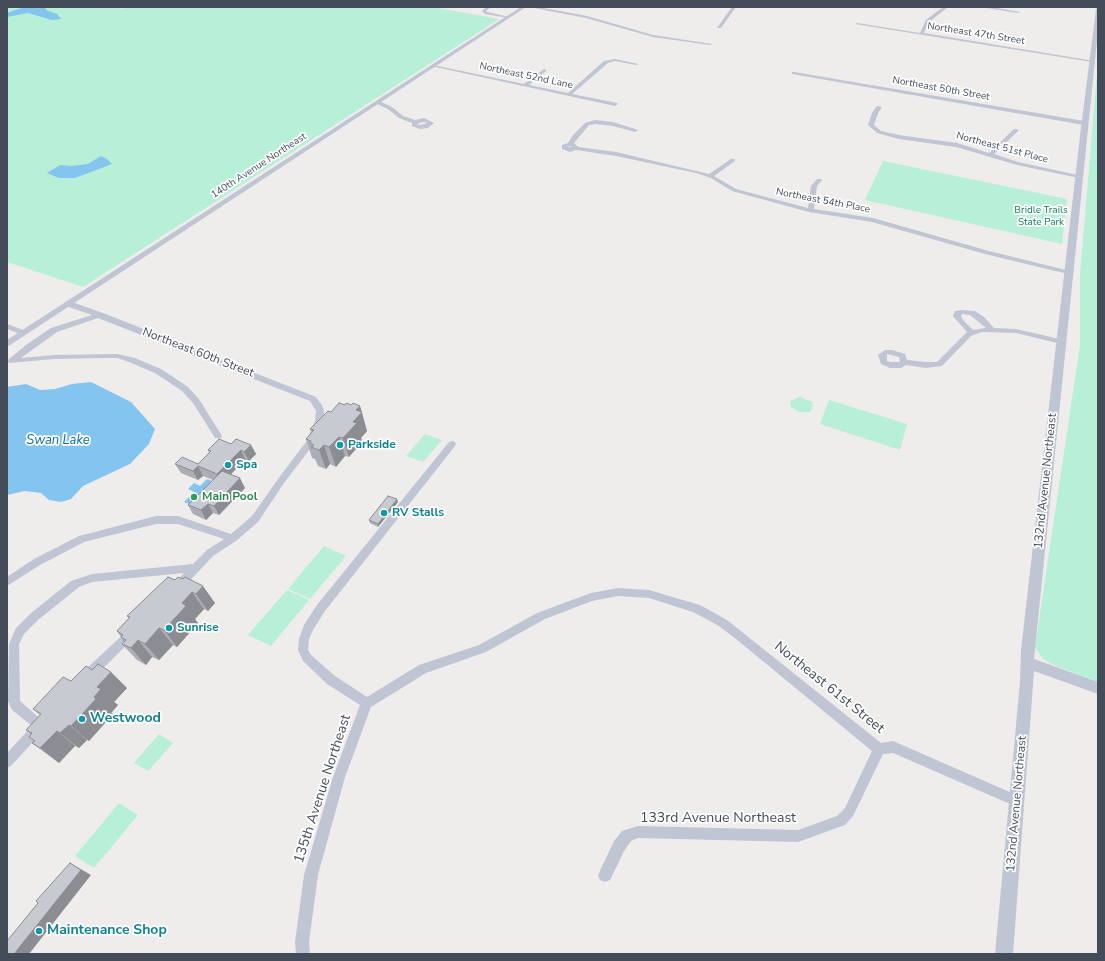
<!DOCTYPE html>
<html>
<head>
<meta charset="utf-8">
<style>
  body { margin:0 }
  #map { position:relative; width:1105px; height:961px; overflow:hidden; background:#efecec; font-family:"Nunito Sans",sans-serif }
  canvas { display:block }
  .frame { position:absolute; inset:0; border:8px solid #444c5a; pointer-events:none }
</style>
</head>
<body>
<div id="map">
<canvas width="1105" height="961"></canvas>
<div class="frame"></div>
</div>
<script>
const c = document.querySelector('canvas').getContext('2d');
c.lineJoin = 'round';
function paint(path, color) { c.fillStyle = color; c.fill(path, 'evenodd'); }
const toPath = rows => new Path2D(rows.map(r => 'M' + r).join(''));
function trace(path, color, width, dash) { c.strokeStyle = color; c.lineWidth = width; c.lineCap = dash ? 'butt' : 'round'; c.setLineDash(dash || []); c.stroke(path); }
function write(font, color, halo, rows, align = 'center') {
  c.font = font + ' "Nunito Sans",sans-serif'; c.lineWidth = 3.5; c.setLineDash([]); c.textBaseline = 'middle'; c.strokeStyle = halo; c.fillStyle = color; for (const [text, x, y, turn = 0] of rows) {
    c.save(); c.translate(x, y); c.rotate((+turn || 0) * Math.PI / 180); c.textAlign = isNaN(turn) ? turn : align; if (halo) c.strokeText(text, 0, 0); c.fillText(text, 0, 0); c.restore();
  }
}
paint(toPath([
  [7,7,115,7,123,9,127,7,433,7,499,19,83,287,7,262],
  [1098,62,1098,682,1054,665,1043,659,1035,647,1080,345,1080,275],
  [883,161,1067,199,1062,244,865,200],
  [800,397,812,402,813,406,810,412,799,412,791,407,790,401],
  [829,400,907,424,900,450,820,424],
  [425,434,442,440,423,462,406,456],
  [324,546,346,556,310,599,288,589],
  [287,590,309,600,271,646,248,635],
  [159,734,173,743,148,771,134,763],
  [119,803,138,815,94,868,75,856]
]), '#b7efd7');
paint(toPath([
  [24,7,44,7,48,11,57,14,61,19,52,20,28,13,7,17,7,13],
  [101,156,107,159,112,164,75,178,59,178,47,173,60,165,72,166,88,164],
  [91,382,131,402,155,429,149,444,130,464,83,486,71,499,61,502,49,500,41,493,25,491,7,495,7,387,26,384,40,390,55,389,72,384],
  [207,479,214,482,191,505,184,502,194,492,188,489,194,483,200,486]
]), '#83c5ee');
paint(toPath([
  [486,7,491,7,486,11,487,12,510,17,508,18,485,14,482,11,486,7],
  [529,7,538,7,587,16,653,35,712,44,710,45,653,37,586,18,529,7],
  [732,7,736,7,721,28,717,28,732,7],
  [943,7,948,7,929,22,924,33,1094,61,1092,62,855,24,857,23,920,33,926,20,943,7],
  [980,7,991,7,1020,12,1018,13,980,7],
  [615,59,638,64,636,65,615,61,608,63,572,94,617,103,618,104,615,106,431,66,433,65,524,84,544,69,546,70,546,71,529,85,568,93,604,61,615,59],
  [794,72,1084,121,1087,123,1084,125,792,74,792,72,794,72],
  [375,101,379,101,392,107,403,116,415,120,424,118,434,123,428,128,420,129,412,126,412,123,399,118,388,109,375,103,375,101],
  [423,122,428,123,420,125,417,124,423,122],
  [877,106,882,107,878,113,874,125,881,131,899,135,957,143,989,153,1014,129,1018,129,1018,131,994,154,1018,162,1082,176,1079,178,1017,165,956,147,899,139,877,133,868,125,872,113,877,106],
  [595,120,613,122,638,130,635,132,613,126,595,124,589,125,574,143,578,147,616,152,709,174,731,159,735,159,735,161,714,176,736,189,808,208,811,186,817,179,821,179,822,180,817,186,814,209,873,218,989,251,1070,271,1071,272,1068,274,985,254,872,222,809,212,732,191,711,178,696,173,616,156,576,150,570,152,562,149,562,145,568,143,573,135,585,123,595,120],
  [571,146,572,147,567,147,571,146],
  [66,302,72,302,103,313,316,397,322,405,324,411,323,421,313,445,284,483,258,522,236,541,213,556,182,589,178,590,174,589,173,586,184,573,92,582,79,587,38,620,24,634,19,644,20,701,44,722,46,726,44,730,11,766,7,768,7,753,32,726,12,710,8,701,9,644,16,628,30,614,71,581,92,574,193,564,207,550,224,539,178,524,156,524,84,542,40,565,7,586,7,577,34,559,79,536,156,516,178,516,231,534,252,516,278,479,306,442,315,421,316,411,310,401,98,318,57,332,21,358,54,355,117,354,135,358,161,369,188,387,199,399,222,436,221,438,215,438,193,403,182,391,155,373,129,362,117,358,102,358,54,359,9,363,8,361,9,359,26,345,51,328,92,315,66,306,66,302],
  [962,310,975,311,984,317,994,328,1016,329,1064,340,1065,342,1061,344,1016,333,982,332,971,336,942,366,926,368,906,365,901,368,890,368,881,364,878,355,885,350,892,350,905,354,907,360,926,362,937,362,967,332,953,316,955,311,962,310],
  [962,314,970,315,986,328,973,330,963,320,961,316,962,314],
  [887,354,899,357,900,362,891,362,887,361,887,354],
  [7,324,26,331,27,333,23,335,7,329,7,324],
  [452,441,455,442,456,444,455,446,325,611,313,630,309,639,308,650,311,655,335,676,367,697,419,665,479,645,537,613,591,593,618,588,649,590,700,605,727,620,881,743,893,741,1021,797,1023,801,1021,805,1017,807,893,753,883,754,853,816,845,825,798,842,638,838,631,841,624,851,610,880,605,882,600,880,598,875,614,841,622,831,638,826,798,830,837,816,845,808,872,751,736,639,719,626,693,612,649,598,618,596,592,601,545,619,486,652,426,673,371,707,345,777,318,875,309,942,310,954,296,954,295,942,304,875,333,777,360,705,327,684,303,661,298,650,299,639,304,625,317,605,449,442,452,441],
  [133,627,137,629,138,632,137,635,94,677,90,678,86,677,84,673,86,669,129,629,133,627]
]), '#bfc5d2');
paint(toPath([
  [521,7,526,7,7,347,7,340,521,7],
  [1098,8,1098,31,1034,659,1098,682,1098,694,1034,671,1013,954,995,954,1020,682,1021,650,1080,136,1096,9,1098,8]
]), '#bfc5d2');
paint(toPath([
  [345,405,360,406,367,431,361,438,362,442,349,457,345,456,336,467,330,464,326,469,318,466,315,459,312,458,306,439,312,433,310,429,331,412],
  [231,444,251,445,256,454,249,461,245,460,231,474,245,488,219,515,213,513,206,520,193,514,188,505,213,480,203,476,198,480,181,473,175,464,198,464,209,453,208,450],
  [398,502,378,527,370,523,369,520],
  [168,577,215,603,208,611,204,609,195,619,198,623,177,647,173,645,159,660,152,657,146,665,137,660,122,644,124,642,121,637,117,631,129,618,127,616],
  [92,670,127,688,114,702,118,705,111,713,113,714,89,741,87,740,79,748,75,746,59,763,32,743,34,741,29,737,31,734,26,730,40,715,33,709,71,681]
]), '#acaeb5');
paint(toPath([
  [360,406,367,431,361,438,362,442,349,457,343,438,353,422,356,410],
  [339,437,345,456,336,467,329,447],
  [251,445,256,454,249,461,244,452],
  [324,445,330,464,326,469,319,450],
  [241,450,245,460,222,483,217,474],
  [198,466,203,476,198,480,193,471],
  [240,478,245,488,219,515,214,506],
  [397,499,398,502,378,527,378,524],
  [208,504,213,513,206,520,201,510],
  [203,586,215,603,208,611,196,594],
  [192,592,204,609,195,619,198,623,177,647,164,630,182,603],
  [159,628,173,645,159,660,145,644],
  [138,640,152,657,146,665,131,648],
  [111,672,127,688,114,702,118,705,111,713,113,714,89,741,71,726,94,697,97,687],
  [69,725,87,740,79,748,60,733],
  [57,731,75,746,59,763,40,748],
  [70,863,91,875,29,954,14,954]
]), '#8c8d93');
const building = toPath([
  [339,403,345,405,346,403,351,405,353,403,360,406,356,410,362,412,353,422,357,423,343,438,339,437,329,447,324,445,319,450,311,447,314,445,310,443,311,441,306,439,314,430,310,429,328,411,331,412,339,403],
  [219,439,231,444,236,439,251,445,244,452,241,450,217,474,198,466,193,471,175,464,182,457,198,464,211,451,208,450,219,439],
  [222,471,240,478,214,506,208,504,201,510,188,505,222,471],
  [388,496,397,499,378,524,369,520,388,496],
  [168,577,175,580,178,577,183,579,185,577,203,586,196,594,192,592,182,603,186,606,164,630,159,628,145,644,138,640,131,648,122,644,126,640,121,637,123,635,117,631,130,617,127,616,168,577],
  [98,664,111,672,97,687,101,689,94,697,96,699,71,726,69,725,60,733,57,731,40,748,32,743,35,741,29,737,32,733,26,730,41,714,33,709,63,677,71,681,86,666,92,670,98,664],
  [70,863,81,870,14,954,7,954,7,941,38,903,36,901,70,863]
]);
paint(building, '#c8cad2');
trace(building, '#8c8d93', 1);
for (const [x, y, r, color] of [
  [340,445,4,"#0f9aa8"],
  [228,465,4,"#0f9aa8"],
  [194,497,4,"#2e9e5b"],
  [384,513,4,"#0f9aa8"],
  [169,628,4,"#0f9aa8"],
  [82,719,4,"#0f9aa8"],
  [39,931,4,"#0f9aa8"]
]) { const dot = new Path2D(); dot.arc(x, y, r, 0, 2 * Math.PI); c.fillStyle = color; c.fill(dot); trace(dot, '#fff', 1.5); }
write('10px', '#444c5a', '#fff', [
  ["Northeast 47th Street",976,34,9],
  ["Northeast 52nd Lane",526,76,12],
  ["Northeast 50th Street",941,89,10],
  ["Northeast 51st Place",1002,148,15],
  ["140th Avenue Northeast",259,166,-33],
  ["Northeast 54th Place",823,201,11]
]);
write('10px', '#147c5a', '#fff', [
  ["Bridle Trails",1041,211],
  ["State Park",1041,223]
]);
write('12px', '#444c5a', '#fff', [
  ["Northeast 60th Street",198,353,21],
  ["132nd Avenue Northeast",1046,481,-84],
  ["132nd Avenue Northeast",1017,804,-85]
]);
write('bold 12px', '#0d838f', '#fff', [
  ["Parkside",348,445],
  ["Spa",236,465],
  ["RV Stalls",392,513],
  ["Sunrise",177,628]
], 'left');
write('bold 12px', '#27864d', '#fff', [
  ["Main Pool",202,497]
], 'left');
write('italic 13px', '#086ba9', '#fff', [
  ["Swan Lake",58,441]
]);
write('14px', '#444c5a', '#fff', [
  ["Northeast 61st Street",829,688,39],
  ["135th Avenue Northeast",323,789,-72],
  ["133rd Avenue Northeast",718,819]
]);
write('bold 14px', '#0d838f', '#fff', [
  ["Westwood",90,719],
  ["Maintenance Shop",47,931]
], 'left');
</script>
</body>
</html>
